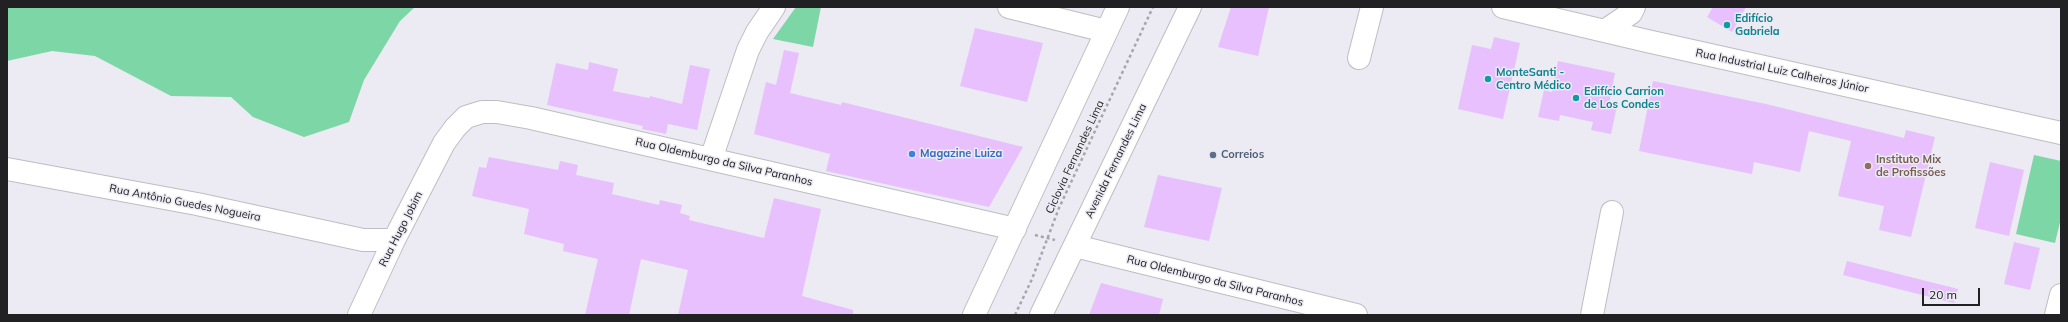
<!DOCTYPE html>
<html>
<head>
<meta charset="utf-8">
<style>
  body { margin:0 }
  #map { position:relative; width:2068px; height:322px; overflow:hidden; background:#eceaf2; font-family:Mulish,sans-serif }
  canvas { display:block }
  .frame { position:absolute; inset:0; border:8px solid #212123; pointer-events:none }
  .scale { position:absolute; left:1922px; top:288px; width:58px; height:18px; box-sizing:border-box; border:2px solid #212123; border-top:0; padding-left:5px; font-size:12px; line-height:14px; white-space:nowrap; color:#212123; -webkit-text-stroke:3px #eceaf2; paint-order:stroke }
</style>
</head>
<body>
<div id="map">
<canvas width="2068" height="322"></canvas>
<div class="frame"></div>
<div class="scale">20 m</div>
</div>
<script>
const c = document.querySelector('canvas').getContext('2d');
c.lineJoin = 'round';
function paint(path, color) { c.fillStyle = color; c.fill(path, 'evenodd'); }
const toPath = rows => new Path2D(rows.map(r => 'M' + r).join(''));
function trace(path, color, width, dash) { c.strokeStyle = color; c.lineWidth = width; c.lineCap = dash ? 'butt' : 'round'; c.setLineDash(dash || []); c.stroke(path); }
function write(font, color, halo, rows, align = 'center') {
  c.font = font + ' Mulish,sans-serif'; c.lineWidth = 3; c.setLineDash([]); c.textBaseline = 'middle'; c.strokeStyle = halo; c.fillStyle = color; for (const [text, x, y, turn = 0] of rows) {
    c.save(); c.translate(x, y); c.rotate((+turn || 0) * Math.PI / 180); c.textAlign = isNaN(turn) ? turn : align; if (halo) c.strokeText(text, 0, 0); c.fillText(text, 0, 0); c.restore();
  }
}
paint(toPath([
  [7,7,415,7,400,21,364,80,349,122,304,137,253,117,231,97,171,96,95,56,52,51,7,61],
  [796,7,821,7,813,47,773,39],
  [2034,155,2061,161,2061,218,2055,243,2016,234]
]), '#7cd6a5');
paint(toPath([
  [1231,7,1269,7,1258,56,1218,47],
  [1713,7,1746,7,1732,32,1707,17],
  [975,28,1043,43,1027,102,960,86],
  [1494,37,1520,43,1503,119,1458,109,1472,45,1491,49],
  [784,50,799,53,790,93,841,105,842,102,1023,147,989,207,826,171,830,154,754,134,766,82,776,85],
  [1558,61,1615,73,1609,104,1617,106,1611,134,1591,130,1593,122,1560,115,1559,121,1538,117,1544,90,1552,92],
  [589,62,618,69,613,91,649,98,650,96,682,104,690,65,710,69,697,130,668,124,666,134,642,129,643,126,547,105,556,63,588,70],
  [1653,81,1766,104,1904,138,1906,130,1935,137,1911,237,1879,230,1884,206,1838,196,1851,141,1809,131,1800,172,1754,162,1752,174,1639,151],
  [489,157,558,170,560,161,578,165,576,175,614,183,612,194,659,205,660,200,682,205,680,213,690,216,689,220,764,238,774,198,821,209,802,296,853,310,853,315,678,315,688,270,641,259,629,315,585,315,598,259,563,251,564,244,524,234,529,209,472,196,479,167,486,168],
  [1990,162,2024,170,2009,236,1975,228],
  [1158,175,1222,188,1209,241,1144,227],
  [2014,242,2040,248,2030,290,2004,284],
  [1847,261,1958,289,1954,303,1843,275],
  [1101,283,1163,299,1159,315,1089,315]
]), '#e8c0fd');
const minor = toPath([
  [1009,7,1106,31],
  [1503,7,1647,41,2061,133],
  [1606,30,1631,13,1634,7],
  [1359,58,1372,7],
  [711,159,748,50,757,32,774,7],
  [7,169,197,204,363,240,394,240],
  [1075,246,1356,315],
  [359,315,394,240,444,143,455,128,466,117,482,112,497,112,531,118,1015,229],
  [1592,315,1612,212],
  [2056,315,2061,295]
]);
const highway = toPath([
  [974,315,1118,7],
  [1041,315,1190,7]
]);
trace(minor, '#bfbdc4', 24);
trace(highway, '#bfbdc4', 24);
trace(toPath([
  [1035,235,1055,240],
  [1015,315,1032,279,1059,208,1153,7]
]), '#a7a5ab', 2.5, [3, 3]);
trace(minor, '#fff', 22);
trace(highway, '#fff', 22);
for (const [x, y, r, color] of [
  [1727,25,4,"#0f9aa8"],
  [1488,79,4,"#0f9aa8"],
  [1576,98,4,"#0f9aa8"],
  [912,154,4,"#3f7fe0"],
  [1213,155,4,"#5c6f8a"],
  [1868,166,4,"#8d6e63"]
]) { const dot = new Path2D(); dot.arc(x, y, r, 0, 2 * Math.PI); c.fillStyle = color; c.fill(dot); trace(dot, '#eceaf2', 1.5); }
write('bold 11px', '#0d838f', '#eceaf2', [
  ["Edifício",1735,19],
  ["Gabriela",1735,32],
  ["MonteSanti -",1496,73],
  ["Centro Médico",1496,86],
  ["Edifício Carrion",1584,92],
  ["de Los Condes",1584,105]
], 'left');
write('11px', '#212123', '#eceaf2', [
  ["Rua Industrial Luiz Calheiros Júnior",1782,71,12],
  ["Ciclovia Fernandes Lima",1075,157,-65],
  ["Avenida Fernandes Lima",1116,161,-64],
  ["Rua Oldemburgo da Silva Paranhos",724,162,13],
  ["Rua Antônio Guedes Nogueira",185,203,11],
  ["Rua Hugo Jobim",401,229,-63],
  ["Rua Oldemburgo da Silva Paranhos",1215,281,14]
]);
write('bold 11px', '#366cbe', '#eceaf2', [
  ["Magazine Luiza",920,154]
], 'left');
write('bold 11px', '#4e5e75', '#eceaf2', [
  ["Correios",1221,155]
], 'left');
write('bold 11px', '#785e54', '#eceaf2', [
  ["Instituto Mix",1876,160],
  ["de Profissões",1876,173]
], 'left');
</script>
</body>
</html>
